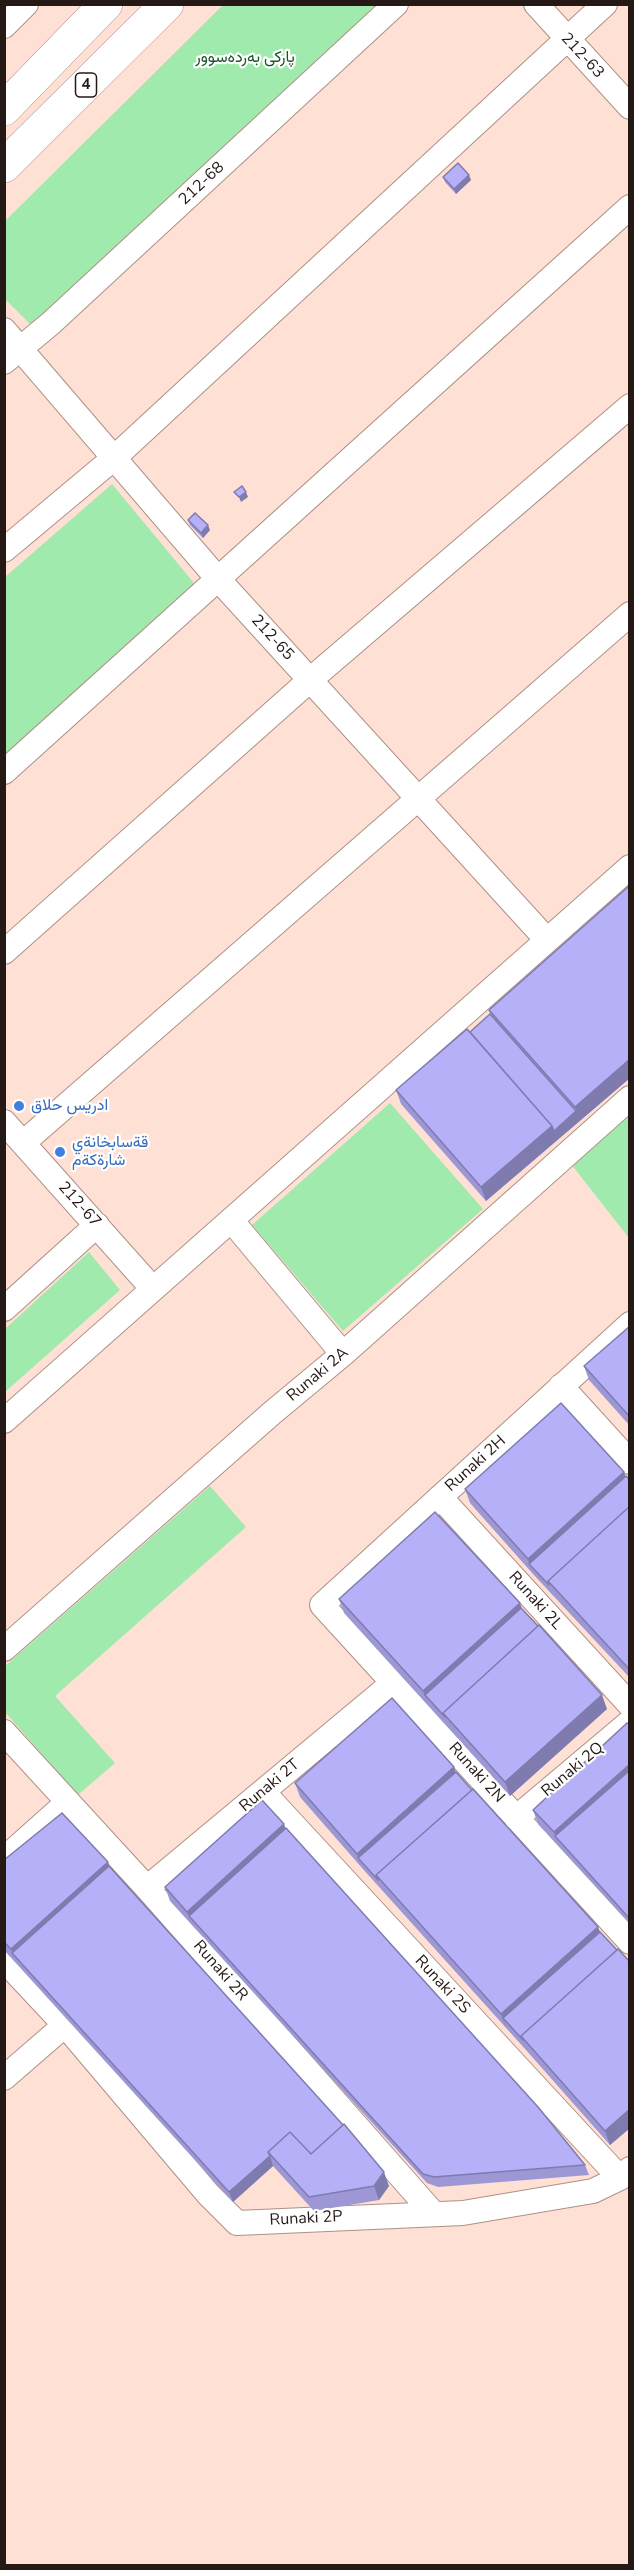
<!DOCTYPE html>
<html>
<head>
<meta charset="utf-8">
<style>
  body { margin:0 }
  #map { position:relative; width:634px; height:2570px; overflow:hidden; background:#ffe0d4; font-family:"Nunito Sans",sans-serif }
  canvas { display:block }
  .frame { position:absolute; inset:0; border:6px solid #241915; pointer-events:none }
</style>
</head>
<body>
<div id="map">
<canvas width="634" height="2570"></canvas>
<div class="frame"></div>
</div>
<script>
const c = document.querySelector('canvas').getContext('2d');
c.lineJoin = 'round';
function paint(path, color) { c.fillStyle = color; c.fill(path, 'evenodd'); }
const toPath = rows => new Path2D(rows.map(r => 'M' + r).join(''));
function trace(path, color, width, dash) { c.strokeStyle = color; c.lineWidth = width; c.lineCap = dash ? 'butt' : 'round'; c.setLineDash(dash || []); c.stroke(path); }
function write(font, color, halo, rows, align = 'center') {
  c.font = font + ' "Nunito Sans",Vazirmatn,sans-serif'; c.lineWidth = 4.5; c.setLineDash([]); c.textBaseline = 'middle'; c.strokeStyle = halo; c.fillStyle = color; for (const [text, x, y, turn = 0] of rows) {
    c.save(); c.translate(x, y); c.rotate((+turn || 0) * Math.PI / 180); c.textAlign = isNaN(turn) ? turn : align; if (halo) c.strokeText(text, 0, 0); c.fillText(text, 0, 0); c.restore();
  }
}
paint(toPath([
  [223,5,381,5,34,328,5,299,4,222],
  [112,484,194,583,5,756,5,577],
  [390,1103,483,1209,343,1331,252,1225],
  [629,1113,629,1238,571,1164],
  [89,1252,120,1290,5,1392,5,1329],
  [210,1486,246,1527,55,1696,115,1763,78,1795,5,1712,5,1666]
]), '#a1eaad');
const minor = toPath([
  [536,4,630,107],
  [4,26,26,4],
  [4,330,218,579,547,940],
  [4,362,50,324,396,4],
  [4,550,114,458,605,4],
  [4,772,630,207],
  [4,952,310,680,630,406],
  [4,1122,153,1289],
  [23,1143,630,614],
  [231,1220,343,1354],
  [4,1309,97,1225],
  [630,1324,322,1605,630,1942],
  [561,1386,630,1462],
  [4,1421,630,867],
  [440,1497,630,1705],
  [4,1649,272,1413,343,1354,630,1098],
  [4,1732,147,1888,433,2213],
  [263,1792,620,2178],
  [516,1818,630,1722],
  [4,1859,68,1802],
  [147,1888,393,1683],
  [4,1960,65,2025,208,2194,237,2223,463,2213,593,2191,620,2178,630,2169],
  [4,2078,65,2025]
]);
const highway = toPath([
  [4,109,106,4],
  [4,166,167,4]
]);
trace(minor, '#ad9186', 26);
trace(highway, '#ad9186', 34);
trace(minor, '#fff', 24);
trace(highway, '#fff', 33);
paint(toPath([
  [443,177,471,180,456,194,445,182],
  [188,520,210,530,203,538,190,525],
  [630,887,630,1078,486,1201,401,1104,396,1090,470,1032,490,1014,489,1010],
  [630,1326,630,1426,589,1380,584,1366],
  [630,1480,630,1678,533,1574,470,1503,465,1489],
  [339,1599,521,1608,607,1709,510,1796,344,1613],
  [630,1725,630,1924,538,1824,533,1810],
  [455,1772,617,1950,630,1962,630,2128,610,2145,526,2050,362,1868,300,1797,295,1783],
  [286,1828,585,2165,589,2175,438,2187,427,2183,170,1901,165,1887],
  [4,1860,109,1866,389,2186,379,2200,314,2211,273,2166,233,2202,4,1950]
]), '#9d97d6');
paint(toPath([
  [469,175,471,180,456,194,454,189],
  [246,492,248,497,241,502,239,497],
  [208,525,210,530,203,538,201,533],
  [630,1059,630,1078,486,1201,481,1187,552,1126,576,1111,575,1107],
  [624,1472,629,1486,529,1564,528,1559],
  [520,1603,525,1618,425,1695,428,1705,423,1691],
  [602,1695,607,1709,510,1796,505,1782],
  [630,1764,630,1783,555,1836,554,1832],
  [454,1767,459,1781,358,1858,362,1868,357,1854],
  [284,1824,289,1838,189,1916,187,1912],
  [108,1862,113,1876,12,1953,11,1949],
  [598,1927,604,1942,503,2018,506,2028,501,2014],
  [630,2109,630,2128,610,2145,605,2131],
  [270,2156,273,2166,233,2202,229,2192],
  [384,2172,389,2186,379,2200,374,2186]
]), '#7f7bae');
const building = toPath([
  [458,163,469,175,454,189,443,177,458,163],
  [242,486,246,492,239,497,234,492,242,486],
  [195,513,208,525,201,533,188,520,195,513],
  [629,886,630,1059,575,1107,489,1010,629,886],
  [490,1014,576,1111,554,1131,552,1126,470,1032,490,1014],
  [467,1029,552,1126,481,1187,396,1090,467,1029],
  [630,1326,630,1417,584,1366,630,1326],
  [561,1403,624,1472,528,1559,465,1489,561,1403],
  [626,1476,630,1480,630,1506,548,1581,549,1585,529,1564,626,1476],
  [630,1506,630,1670,548,1581,630,1506],
  [435,1512,520,1603,423,1691,339,1599,435,1512],
  [521,1608,538,1626,443,1713,445,1717,425,1695,521,1608],
  [539,1625,602,1695,505,1782,443,1713,539,1625],
  [392,1698,454,1767,357,1854,295,1783,392,1698],
  [627,1723,630,1725,630,1764,554,1832,533,1810,627,1723],
  [630,1770,630,1919,555,1836,630,1770],
  [456,1772,472,1790,376,1875,378,1880,358,1858,456,1772],
  [473,1789,598,1927,501,2014,376,1875,473,1789],
  [262,1800,284,1824,187,1912,165,1887,262,1800],
  [62,1813,108,1862,11,1949,4,1942,4,1860,62,1813],
  [286,1828,538,2107,585,2165,434,2177,423,2174,189,1916,286,1828],
  [109,1866,343,2125,311,2154,290,2132,268,2152,270,2156,229,2192,12,1953,109,1866],
  [600,1932,617,1950,521,2036,523,2040,503,2018,600,1932],
  [618,1949,630,1962,630,2109,605,2131,521,2036,618,1949],
  [344,2124,384,2172,374,2186,309,2197,268,2152,290,2132,311,2154,344,2124]
]);
paint(building, '#b6b0f9');
trace(building, '#7f7bae', 1.5);
for (const [x, y, r, color] of [
  [19,1106,6,"#3f7fe0"],
  [60,1152,6,"#3f7fe0"]
]) { const dot = new Path2D(); dot.arc(x, y, r, 0, 2 * Math.PI); c.fillStyle = color; c.fill(dot); trace(dot, '#fff', 2); }
for (const [x, y, w] of [
  [86,85,21]
]) { const box = new Path2D(); box.roundRect(x - w / 2, y - 12, w, 24, 4.5); c.fillStyle = '#fff'; c.fill(box); trace(box, '#241915', 1.5); }
write('bold 15px', '#241915', null, [
  ["4",86,85]
]);
write('16px', '#241915', '#fff', [
  ["212-63",582,56,47],
  ["212-68",202,184,-43],
  ["212-65",272,638,48],
  ["212-67",79,1205,48],
  ["Runaki 2A",318,1375,-40],
  ["Runaki 2H",476,1464,-42],
  ["Runaki 2L",535,1601,48],
  ["Runaki 2Q",573,1770,-40],
  ["Runaki 2N",476,1773,48],
  ["Runaki 2T",270,1786,-40],
  ["Runaki 2R",220,1971,49],
  ["Runaki 2S",442,1985,47],
  ["Runaki 2P",306,2219,-3]
]);
write('16px', '#185528', '#fff', [
  ["پارکی بەردەسوور",245,58]
]);
write('16px', '#366cbe', '#fff', [
  ["ادريس حلاق",31,1106],
  ["قةسابخانةي",72,1143],
  ["شارةكةم",72,1161]
], 'left');
</script>
</body>
</html>
